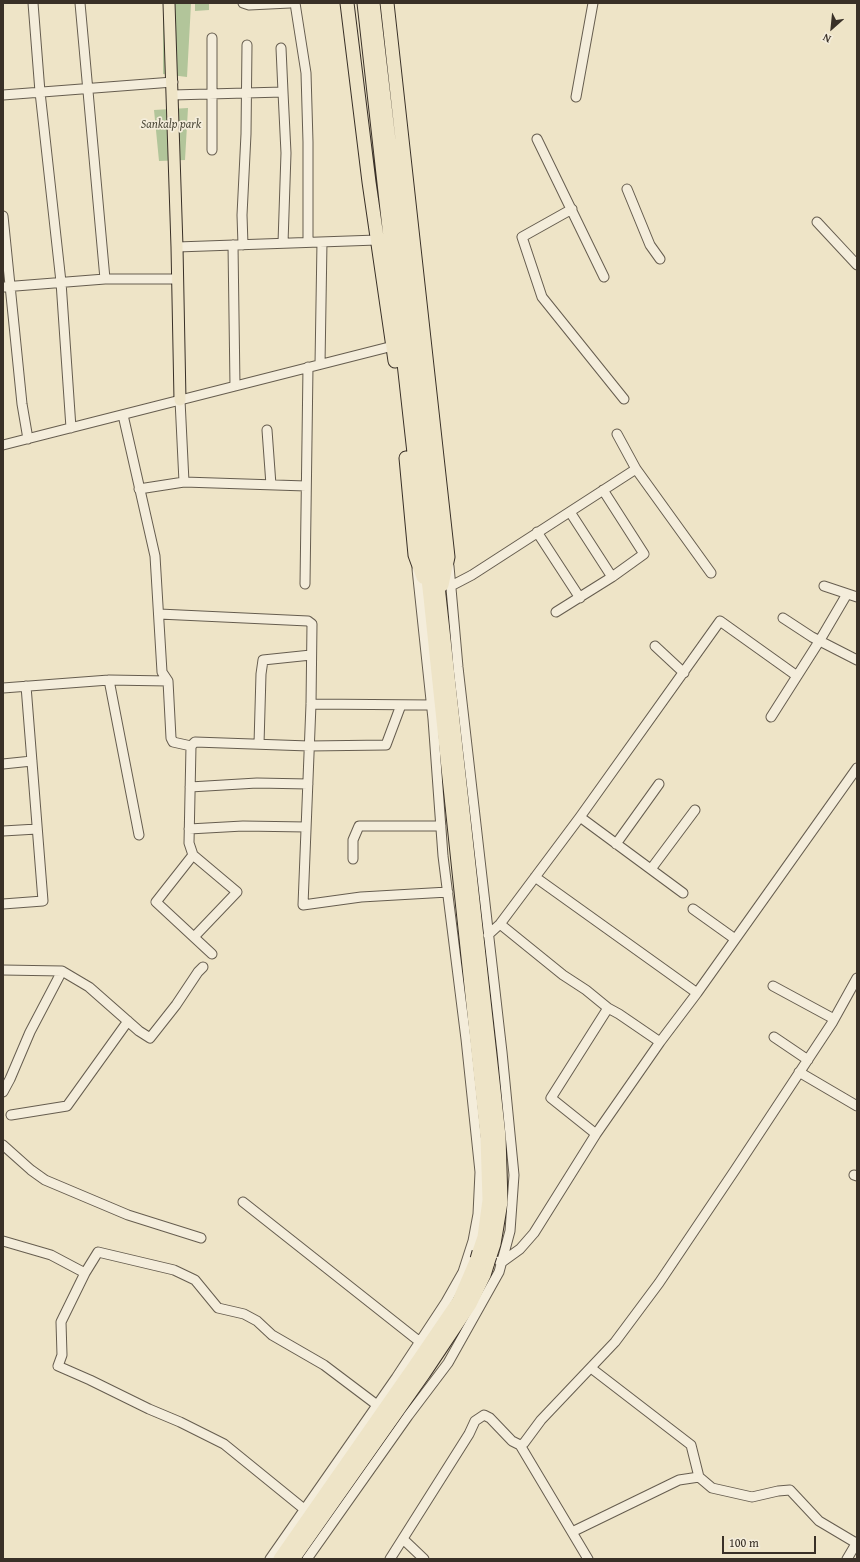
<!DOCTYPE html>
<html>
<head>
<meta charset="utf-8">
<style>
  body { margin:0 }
  #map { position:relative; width:860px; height:1562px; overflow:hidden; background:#eee4c7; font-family:"Gentium Book Plus",serif }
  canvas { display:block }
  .frame { position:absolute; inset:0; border:4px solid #393027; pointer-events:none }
  .north { position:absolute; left:812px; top:8px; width:40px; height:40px; -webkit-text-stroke:3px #f4eddb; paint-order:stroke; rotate:207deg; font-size:11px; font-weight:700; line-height:16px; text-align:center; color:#393027 }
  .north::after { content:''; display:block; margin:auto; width:14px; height:18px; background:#393027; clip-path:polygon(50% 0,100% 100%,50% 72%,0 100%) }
  .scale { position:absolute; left:722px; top:1536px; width:94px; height:18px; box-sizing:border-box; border:2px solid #393027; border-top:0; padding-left:5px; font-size:12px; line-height:14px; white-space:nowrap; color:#393027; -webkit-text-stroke:3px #f4eddb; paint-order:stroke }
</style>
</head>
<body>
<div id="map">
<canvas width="860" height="1562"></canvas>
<div class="frame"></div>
<div class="north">N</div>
<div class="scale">100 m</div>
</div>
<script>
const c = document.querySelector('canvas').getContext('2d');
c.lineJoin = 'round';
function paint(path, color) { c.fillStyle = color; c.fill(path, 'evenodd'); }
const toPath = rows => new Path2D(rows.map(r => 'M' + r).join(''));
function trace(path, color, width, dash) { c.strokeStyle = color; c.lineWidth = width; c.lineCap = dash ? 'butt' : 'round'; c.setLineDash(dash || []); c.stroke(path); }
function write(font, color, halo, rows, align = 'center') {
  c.font = font + ' "Gentium Book Plus",serif'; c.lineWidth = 3.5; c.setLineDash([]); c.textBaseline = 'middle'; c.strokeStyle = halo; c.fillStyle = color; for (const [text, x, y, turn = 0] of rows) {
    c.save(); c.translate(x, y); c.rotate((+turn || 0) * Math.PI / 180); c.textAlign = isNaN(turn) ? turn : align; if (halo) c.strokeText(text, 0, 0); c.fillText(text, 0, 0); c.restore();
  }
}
paint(toPath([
  [195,3,209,3,209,10,195,11],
  [163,4,191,4,187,77,163,74],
  [188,108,185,160,159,161,154,110]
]), '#b2c59a');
const minor = toPath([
  [33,3,40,92,61,282,71,428],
  [80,3,105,279],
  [243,3,249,5,290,3],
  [295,3,306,73,308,142,308,242],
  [212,38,212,150],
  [281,48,283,92],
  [3,95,173,82],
  [172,95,283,92,286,153,283,243],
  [576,97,593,3],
  [537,139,604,277],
  [627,189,650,245,660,259],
  [572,209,522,237,542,297,624,399],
  [3,216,22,404,28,439],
  [817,222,857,265],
  [233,245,235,386],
  [243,245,242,215,246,134,247,45],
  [177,247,377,240],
  [3,287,105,279,178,279],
  [320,364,322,242],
  [180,400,184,482,306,486],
  [267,430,271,485],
  [617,434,636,469,711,573],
  [3,445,393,346],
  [139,489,184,482],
  [570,512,612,577],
  [537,532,580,598],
  [305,584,308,367],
  [451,586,472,575,636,469],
  [824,586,857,597],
  [556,612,612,577,644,554,603,490],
  [159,614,308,621,312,624,311,704,303,905,361,897,448,892],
  [783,618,812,637,857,660],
  [655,646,684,673],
  [109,680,139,835],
  [168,681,171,738,173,742,191,746],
  [3,688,109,680,168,681,162,672,155,556,123,415],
  [311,704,432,705],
  [771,717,820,640,847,594],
  [259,744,261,674,263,660,311,655],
  [3,764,32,761],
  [190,787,257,783,308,784],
  [580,817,683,893],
  [189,829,243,826,306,827],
  [3,831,37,829],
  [616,844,659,784],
  [193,855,237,892,194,937],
  [353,859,353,840,359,826,441,826],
  [651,869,695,810],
  [535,877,697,993],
  [3,904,43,901,26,686],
  [693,909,735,939],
  [500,924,563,975,586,990,608,1008],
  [488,935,500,924,580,817,720,621,797,676],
  [212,954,156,902,193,855,189,843,191,746,195,742,309,746,386,745,401,705],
  [3,970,62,971,89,987,139,1031,150,1038,176,1005,198,972,203,967],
  [773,986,834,1019],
  [774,1037,808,1060],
  [799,1072,857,1106],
  [3,1092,10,1079,30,1032,62,971],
  [11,1115,67,1106,128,1021],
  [596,1134,551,1098,608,1008,619,1014,660,1042],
  [3,1145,31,1170,45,1180,128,1215,201,1238],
  [854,1175,857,1176],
  [243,1202,420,1342],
  [3,1241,51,1255,85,1273],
  [499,1261,502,1262,520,1249,534,1233,596,1134,660,1042,697,993,857,768],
  [591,1368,691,1445,699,1477,712,1488,752,1497,778,1491,790,1490,819,1521,856,1543],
  [520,1445,588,1559],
  [304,1509,224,1444,180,1422,149,1409,90,1380,58,1366,62,1355,61,1322,85,1273,98,1252,174,1270,195,1280,218,1308,244,1314,257,1321,272,1335,324,1365,377,1405],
  [572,1532,679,1480,699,1477],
  [403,1539,424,1559],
  [270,1559,396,1378,446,1302,463,1272,473,1241,478,1214,480,1172,466,1039,443,856,433,719,417,569],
  [307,1559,408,1416,448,1363,499,1272,510,1231,514,1175,502,1052,458,667,449,566],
  [390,1559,469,1434,475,1421,484,1415,490,1418,512,1441,520,1445,524,1443,541,1420,615,1342,659,1283,735,1170,832,1023,857,978],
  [847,1559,857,1542]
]);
const major = toPath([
  [169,3,177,247,180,400]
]);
const highway = toPath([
  [347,3,369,182,395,361],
  [364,3,430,597,487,1137,489,1200,484,1237,479,1252],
  [373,3,424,440,439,595,499,1136,501,1202,494,1244,490,1256],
  [387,3,448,557,442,585],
  [406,458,415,555,423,577],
  [280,1559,414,1367,459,1301,477,1259],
  [293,1559,424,1373,470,1304,484,1275,488,1262]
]);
trace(minor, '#665d4f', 11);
trace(major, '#393027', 13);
trace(highway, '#393027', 15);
trace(minor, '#f4eddb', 9);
trace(major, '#eee4c7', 11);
trace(highway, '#eee4c7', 13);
const highwayBridge = toPath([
  [477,1259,479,1252],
  [488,1262,490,1256]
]);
trace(highwayBridge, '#393027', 15, []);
trace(highwayBridge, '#eee4c7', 13);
write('italic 12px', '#514e3e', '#f4eddb', [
  ["Sankalp park",171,125]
]);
</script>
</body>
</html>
